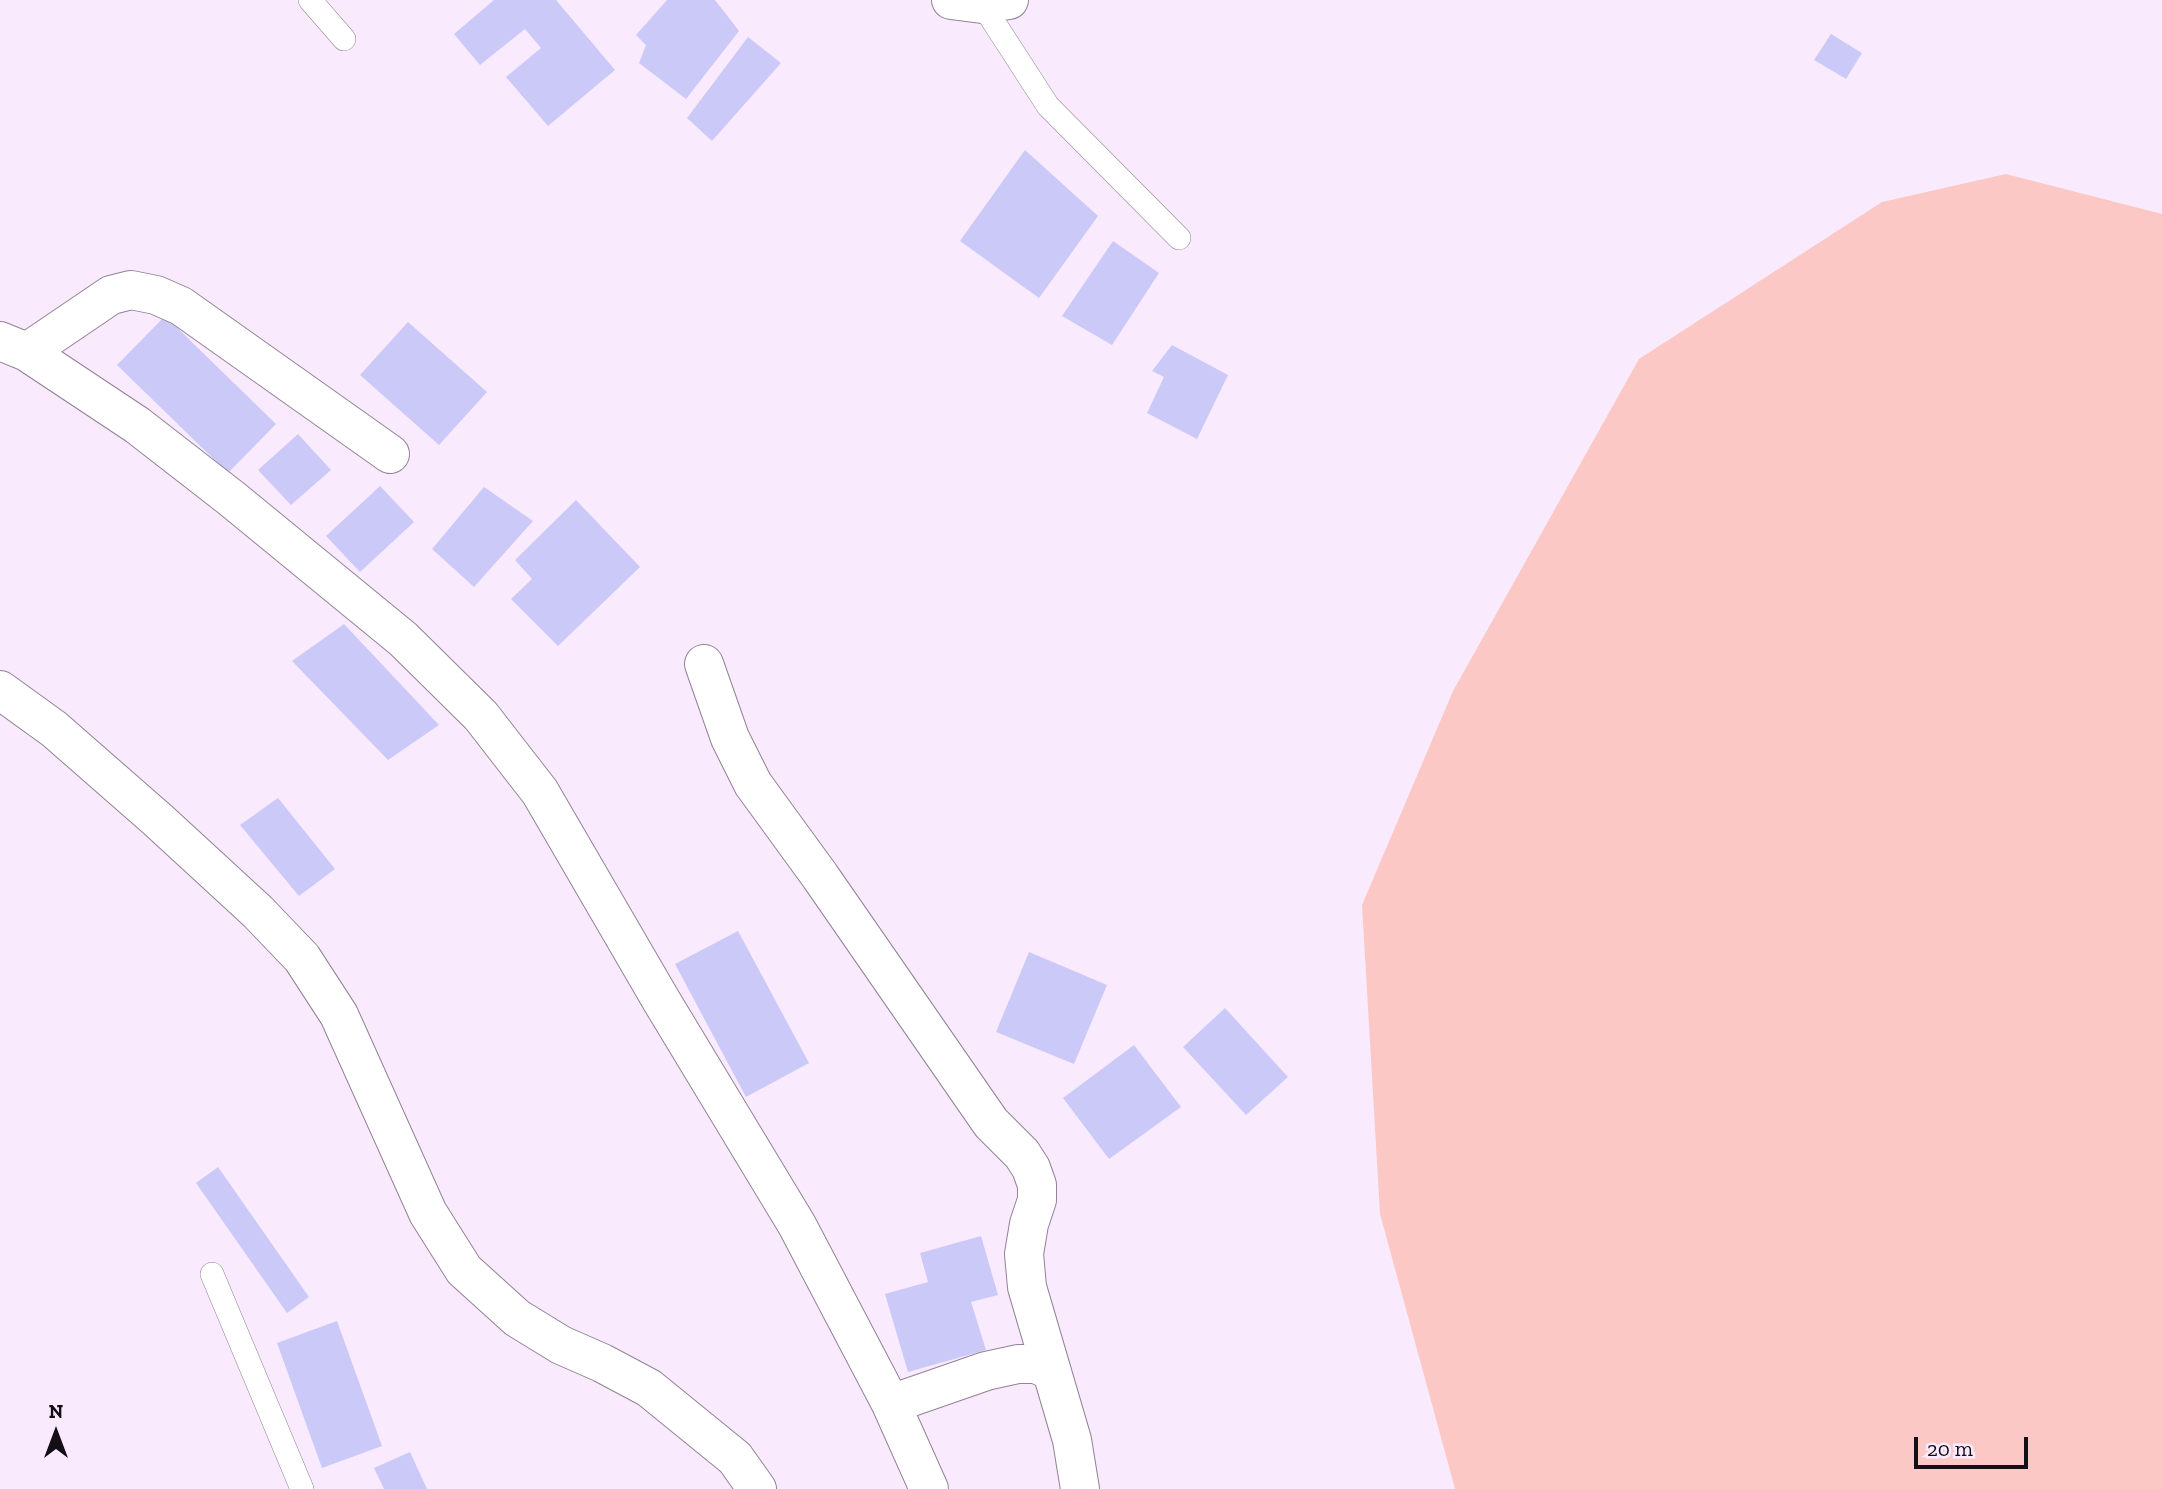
<!DOCTYPE html>
<html>
<head>
<meta charset="utf-8">
<style>
  body { margin:0 }
  #map { position:relative; width:2162px; height:1489px; overflow:hidden; background:#f9ebfd; font-family:"Zilla Slab",serif }
  canvas { display:block }
  .north { position:absolute; left:21px; top:1398px; width:70px; height:70px; -webkit-text-stroke:5px #f9ebfd; paint-order:stroke; rotate:0deg; font-size:19px; font-weight:700; line-height:28px; text-align:center; color:#140e16 }
  .north::after { content:''; display:block; margin:auto; width:24px; height:32px; background:#140e16; clip-path:polygon(50% 0,100% 100%,50% 72%,0 100%) }
  .scale { position:absolute; left:1914px; top:1437px; width:114px; height:32px; box-sizing:border-box; border:4px solid #140e16; border-top:0; padding-left:9px; font-size:21px; line-height:24px; white-space:nowrap; color:#140e16; -webkit-text-stroke:5px #f9ebfd; paint-order:stroke }
</style>
</head>
<body>
<div id="map">
<canvas width="2162" height="1489"></canvas>
<div class="north">N</div>
<div class="scale">20 m</div>
</div>
<script>
const c = document.querySelector('canvas').getContext('2d');
c.lineJoin = 'round';
function paint(path, color) { c.fillStyle = color; c.fill(path, 'evenodd'); }
const toPath = rows => new Path2D(rows.map(r => 'M' + r).join(''));
function trace(path, color, width, dash) { c.strokeStyle = color; c.lineWidth = width; c.lineCap = dash ? 'butt' : 'round'; c.setLineDash(dash || []); c.stroke(path); }
paint(toPath([
  [2006,174,2162,214,2162,1489,1455,1489,1380,1214,1362,905,1453,691,1639,359,1882,202]
]), '#fbc8c6');
paint(toPath([
  [494,0,556,0,615,70,548,126,506,77,541,48,525,29,480,65,454,34],
  [667,0,715,0,739,31,686,99,639,63,646,45,636,35],
  [1831,34,1862,53,1846,79,1814,60],
  [748,37,781,63,712,141,687,118],
  [1025,150,1098,216,1039,298,960,241],
  [1113,241,1159,273,1112,345,1062,316],
  [165,316,276,424,228,473,117,365],
  [408,322,487,392,439,445,360,375],
  [1172,345,1228,375,1197,439,1147,413,1164,377,1152,371],
  [298,434,331,470,291,505,258,470],
  [380,486,414,522,360,572,326,536],
  [484,487,533,521,474,587,432,549],
  [576,500,640,567,558,646,511,599,532,579,515,560],
  [344,624,439,725,388,760,292,661],
  [278,798,335,869,299,896,240,825],
  [738,931,809,1063,746,1097,675,964],
  [1029,952,1107,985,1074,1064,996,1032],
  [1225,1008,1288,1077,1246,1115,1183,1047],
  [1134,1045,1181,1107,1109,1159,1063,1098],
  [218,1167,309,1297,287,1313,196,1183],
  [981,1236,998,1295,971,1302,986,1350,908,1372,885,1294,928,1282,920,1253],
  [337,1321,382,1446,322,1468,277,1343],
  [410,1452,427,1489,384,1489,374,1468]
]), '#cbc9f8');
const service = toPath([
  [310,0,344,39],
  [982,4,1048,106,1179,238],
  [212,1274,302,1489]
]);
const minor = toPath([
  [951,0,982,4,1009,0],
  [0,341,27,352,137,425,231,498,403,639,481,716,540,792,661,1000,797,1225,891,1404,929,1489],
  [27,352,111,295,131,290,156,295,181,306,390,454],
  [704,664,730,738,753,784,820,876,991,1123,1022,1154,1031,1168,1037,1185,1037,1200,1029,1224,1024,1254,1027,1287,1072,1440,1080,1489],
  [0,690,54,729,158,820,258,912,302,958,339,1015,428,1213,464,1270,517,1318,561,1345,602,1363,649,1388,735,1458,757,1489],
  [891,1404,986,1371,1018,1364,1036,1364,1051,1371]
]);
trace(service, '#918296', 24);
trace(minor, '#918296', 40);
trace(service, '#fff', 23);
trace(minor, '#fff', 38);
</script>
</body>
</html>
